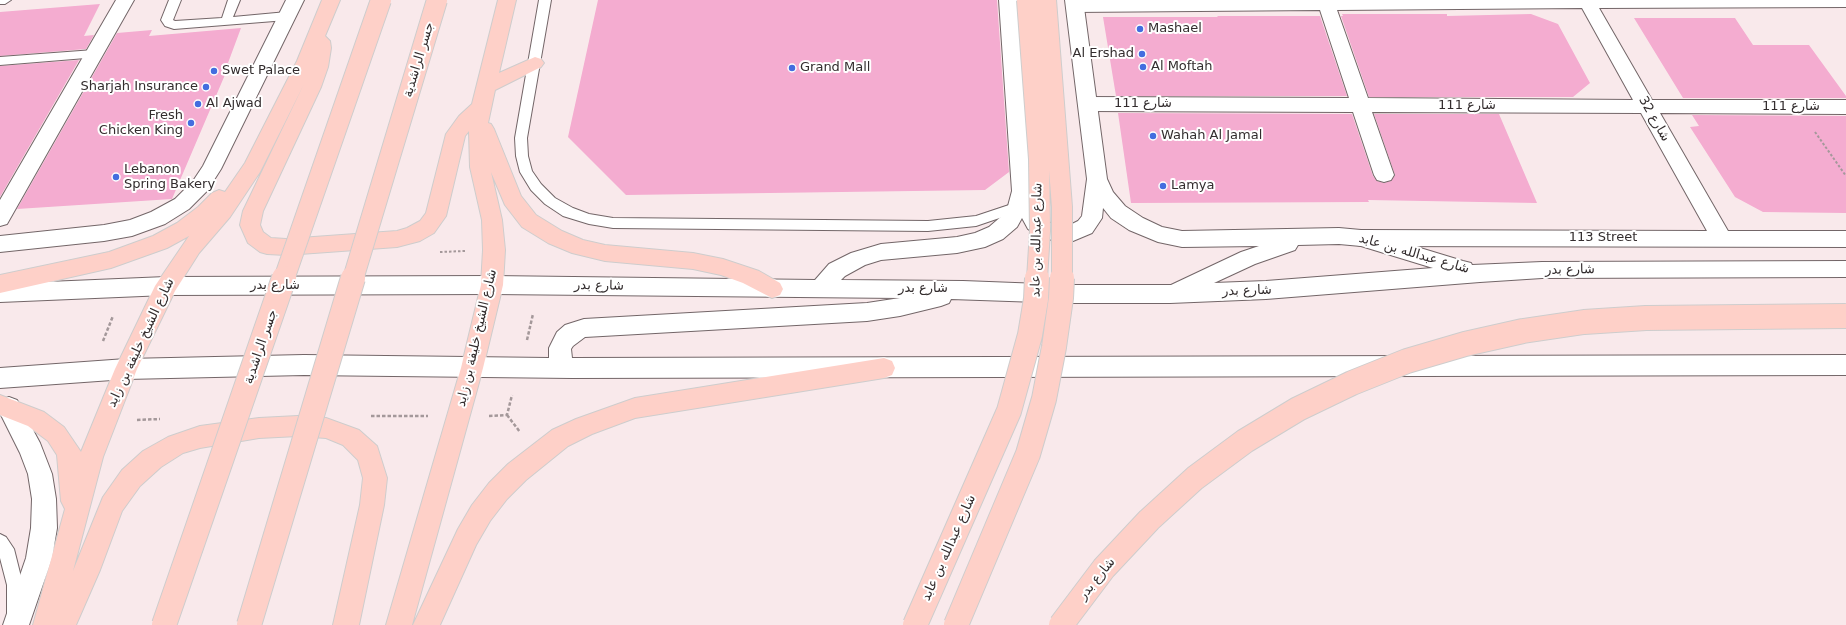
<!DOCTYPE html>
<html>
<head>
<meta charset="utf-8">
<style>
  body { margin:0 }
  canvas { display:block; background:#f9e9eb }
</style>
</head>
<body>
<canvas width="1846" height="625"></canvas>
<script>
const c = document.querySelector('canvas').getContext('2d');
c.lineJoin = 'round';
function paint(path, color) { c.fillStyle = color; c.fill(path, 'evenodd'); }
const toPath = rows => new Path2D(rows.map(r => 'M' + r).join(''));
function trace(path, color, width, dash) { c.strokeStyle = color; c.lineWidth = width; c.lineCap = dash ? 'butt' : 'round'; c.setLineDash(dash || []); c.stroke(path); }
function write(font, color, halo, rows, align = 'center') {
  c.font = font + ' "DejaVu Sans",Vazirmatn,sans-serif'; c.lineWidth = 4; c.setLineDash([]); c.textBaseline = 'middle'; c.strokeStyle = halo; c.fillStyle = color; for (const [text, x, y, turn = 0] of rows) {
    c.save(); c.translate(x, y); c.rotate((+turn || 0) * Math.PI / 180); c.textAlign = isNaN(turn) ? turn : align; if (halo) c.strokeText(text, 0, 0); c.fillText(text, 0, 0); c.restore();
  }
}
paint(toPath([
  [598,0,997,0,1009,172,985,190,626,195,568,137],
  [100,4,84,36,94,35,86,49,0,56,0,12],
  [1342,14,1447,14,1447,16,1531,14,1558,24,1590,83,1573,97,1369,97,1341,16,1343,16],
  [1217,16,1320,16,1347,96,1116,96,1103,17,1218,17],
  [1634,18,1735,18,1753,45,1809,45,1846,96,1846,98,1683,98],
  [241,28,228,63,230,63,172,199,17,209,117,33,152,30,149,36],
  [79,60,0,197,0,66],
  [1118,113,1352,114,1373,176,1377,181,1384,183,1391,181,1395,175,1374,114,1499,114,1537,203,1368,200,1369,202,1131,203],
  [1692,115,1846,116,1846,213,1763,212,1735,197,1690,127,1699,126]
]), '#f4acd0');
const lane = toPath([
  [0,0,11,0,5,4,0,4,0,0],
  [169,0,181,0,173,20,175,21,222,18,228,0,240,0,233,17,287,12,293,16,287,20,174,29,165,26,161,20,169,0],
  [539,0,551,0,527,138,528,156,532,171,541,184,555,198,573,208,589,214,613,218,928,221,976,216,1018,202,1023,204,1024,207,1023,210,976,226,928,231,613,228,589,224,563,216,545,204,531,190,520,172,516,156,515,138,539,0],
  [94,50,98,51,100,54,98,57,0,65,0,57,94,50],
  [0,534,6,537,14,549,23,585,23,625,7,625,7,585,0,558,0,534]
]);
const street = toPath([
  [116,0,134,0,7,224,0,226,0,200,116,0],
  [286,0,304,0,221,169,207,191,189,209,165,224,132,236,104,241,0,252,0,236,104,225,130,220,151,212,175,199,193,181,203,166,286,0],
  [1075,0,1846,0,1846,7,1599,8,1652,100,1846,100,1846,114,1660,113,1728,231,1846,231,1846,247,1361,246,1354,244,1351,238,1354,232,1361,230,1707,231,1641,113,1372,112,1394,175,1391,180,1384,182,1377,180,1374,175,1353,112,1087,111,1080,109,1078,104,1080,99,1087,97,1349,98,1320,10,1075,12,1069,10,1066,6,1069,2,1075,0],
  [1582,8,1633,100,1368,98,1337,10,1582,8]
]);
const secondary = toPath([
  [999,0,1017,0,1032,191,1029,203,1036,205,1043,218,1052,224,1059,226,1070,225,1078,221,1082,216,1087,179,1065,0,1083,0,1107,179,1113,192,1125,206,1143,218,1162,227,1182,231,1339,228,1361,230,1463,261,1471,263,1472,265,1542,262,1846,261,1846,277,1542,278,1480,282,1266,299,1170,303,1067,303,951,299,949,303,941,306,900,316,867,321,585,337,573,346,571,349,572,358,1846,355,1846,375,572,378,304,375,126,379,0,388,0,368,126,359,304,355,549,358,549,348,557,332,565,325,584,319,867,303,900,298,492,294,166,295,0,302,0,284,166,277,492,276,815,280,829,264,851,253,881,244,957,237,975,233,989,227,1003,215,1008,206,1012,191,999,0],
  [1103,208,1111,218,1129,230,1158,242,1182,247,1259,246,1241,252,1171,285,1067,285,963,281,841,280,845,276,865,265,881,260,957,253,985,247,1003,239,1017,227,1022,218,1028,229,1038,236,1059,242,1073,241,1092,233,1102,218,1103,208],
  [1339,244,1361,246,1433,268,1266,281,1214,283,1255,264,1295,250,1298,245,1339,244],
  [9,397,17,400,40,443,52,474,56,499,57,528,52,558,29,625,3,625,26,558,31,528,32,499,28,474,20,453,0,413,1,400,9,397]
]);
const primary = toPath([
  [322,0,340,0,325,36,330,41,331,48,328,67,321,87,263,211,260,225,263,232,271,238,286,239,397,231,407,228,420,221,426,213,446,134,459,116,472,104,498,0,516,0,499,73,535,57,541,59,544,63,541,67,495,90,488,123,491,124,494,129,521,196,536,215,562,231,583,240,605,245,693,253,723,259,759,271,780,283,783,289,780,295,772,298,743,283,721,275,693,269,605,261,572,253,548,243,522,227,505,205,491,172,502,220,505,250,503,285,483,368,412,625,386,625,461,368,481,285,483,250,482,220,470,167,469,131,465,136,446,216,434,233,420,241,397,247,286,255,267,254,260,252,248,243,240,225,243,211,304,84,260,172,230,217,199,253,175,291,137,369,103,457,73,571,103,497,122,470,143,451,168,437,200,426,259,418,298,416,326,418,359,430,377,446,387,478,384,505,359,625,333,625,360,505,363,478,358,460,343,445,326,438,298,436,259,438,200,448,183,453,161,467,140,486,122,511,100,570,76,625,33,625,65,509,61,501,57,455,48,441,28,426,0,415,0,395,44,412,64,427,81,452,115,369,155,286,189,236,167,248,111,268,0,293,0,275,109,252,153,236,177,223,198,207,212,193,219,190,225,192,245,163,297,61,322,0],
  [884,358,892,361,895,368,892,375,884,378,635,418,592,434,568,446,526,480,507,499,490,521,476,545,440,625,413,625,458,529,472,505,489,483,508,464,552,430,576,419,635,398,884,358]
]);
trace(lane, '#736668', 2);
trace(street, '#736668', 2);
trace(secondary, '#736668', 2);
trace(primary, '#cecdcd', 2);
trace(toPath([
  [1815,132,1846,176],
  [440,252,465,251]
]), '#a4989a', 2, [2.5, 2]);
trace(toPath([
  [527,340,533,314],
  [103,341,113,316],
  [507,415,520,432],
  [371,416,428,416],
  [489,416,507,415,512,395],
  [137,420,160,419]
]), '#a4989a', 2.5, [3.5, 2]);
paint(lane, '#fff');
paint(street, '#fff');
paint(secondary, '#fff');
paint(primary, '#fed0c8');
const primaryBridgeFar1 = toPath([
  [1027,0,1039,159,1040,231,1037,279],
  [1046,0,1062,207,1062,279],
  [284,279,381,0],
  [353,279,437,0]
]);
const primaryBridge = toPath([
  [164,625,284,278],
  [249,625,353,278],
  [915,625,1009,411,1030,335,1036,299,1037,278],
  [956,625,1028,454,1044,399,1054,347,1061,298,1062,278],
  [1061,625,1104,568,1149,520,1195,478,1245,441,1298,409,1352,383,1407,361,1465,344,1523,331,1584,322,1646,318,1846,316]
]);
trace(primaryBridgeFar1, '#cecdcd', 22, []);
trace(primaryBridge, '#cecdcd', 26, []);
trace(primaryBridgeFar1, '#fed0c8', 20);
trace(primaryBridge, '#fed0c8', 24);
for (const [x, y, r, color] of [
  [1140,29,4,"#436ddf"],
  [1142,54,4,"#436ddf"],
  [1143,67,4,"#436ddf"],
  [792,68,4,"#436ddf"],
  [214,71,4,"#436ddf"],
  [206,87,4,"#436ddf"],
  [198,104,4,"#436ddf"],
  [191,123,4,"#436ddf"],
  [1153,136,4,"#436ddf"],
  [116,177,4,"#436ddf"],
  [1163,186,4,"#436ddf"]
]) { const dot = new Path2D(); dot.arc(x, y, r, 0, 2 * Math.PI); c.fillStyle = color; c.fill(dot); trace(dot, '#fff', 1.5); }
write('13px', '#332d2e', '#fff', [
  ["Mashael",1148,29],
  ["Al Ershad",1134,54,"right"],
  ["Al Moftah",1151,67],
  ["Grand Mall",800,68],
  ["Swet Palace",222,71],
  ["Sharjah Insurance",198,87,"right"],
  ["Al Ajwad",206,104],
  ["Fresh",183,116,"right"],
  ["Chicken King",183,131,"right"],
  ["Wahah Al Jamal",1161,136],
  ["Lebanon",124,170],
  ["Spring Bakery",124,185],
  ["Lamya",1171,186]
], 'left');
write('13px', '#332d2e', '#fff', [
  ["جسر الراشدية",419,60,-73],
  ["شارع 111",1143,104],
  ["شارع 111",1467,106],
  ["شارع 111",1791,107],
  ["شارع 32",1654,119,60],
  ["113 Street",1603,238],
  ["شارع عبدالله بن عابد",1037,240,-89],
  ["شارع عبدالله بن عابد",1414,254,16],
  ["شارع بدر",1570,270,-1],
  ["شارع بدر",275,286],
  ["شارع بدر",599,286,1],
  ["شارع بدر",923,289],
  ["شارع بدر",1247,291,-2],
  ["شارع الشيخ خليفة بن زايد",477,338,-77],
  ["شارع الشيخ خليفة بن زايد",141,343,-65],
  ["جسر الراشدية",261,347,-71],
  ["شارع عبدالله بن عابد",949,548,-66],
  ["شارع بدر",1097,579,-51]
]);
</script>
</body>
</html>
